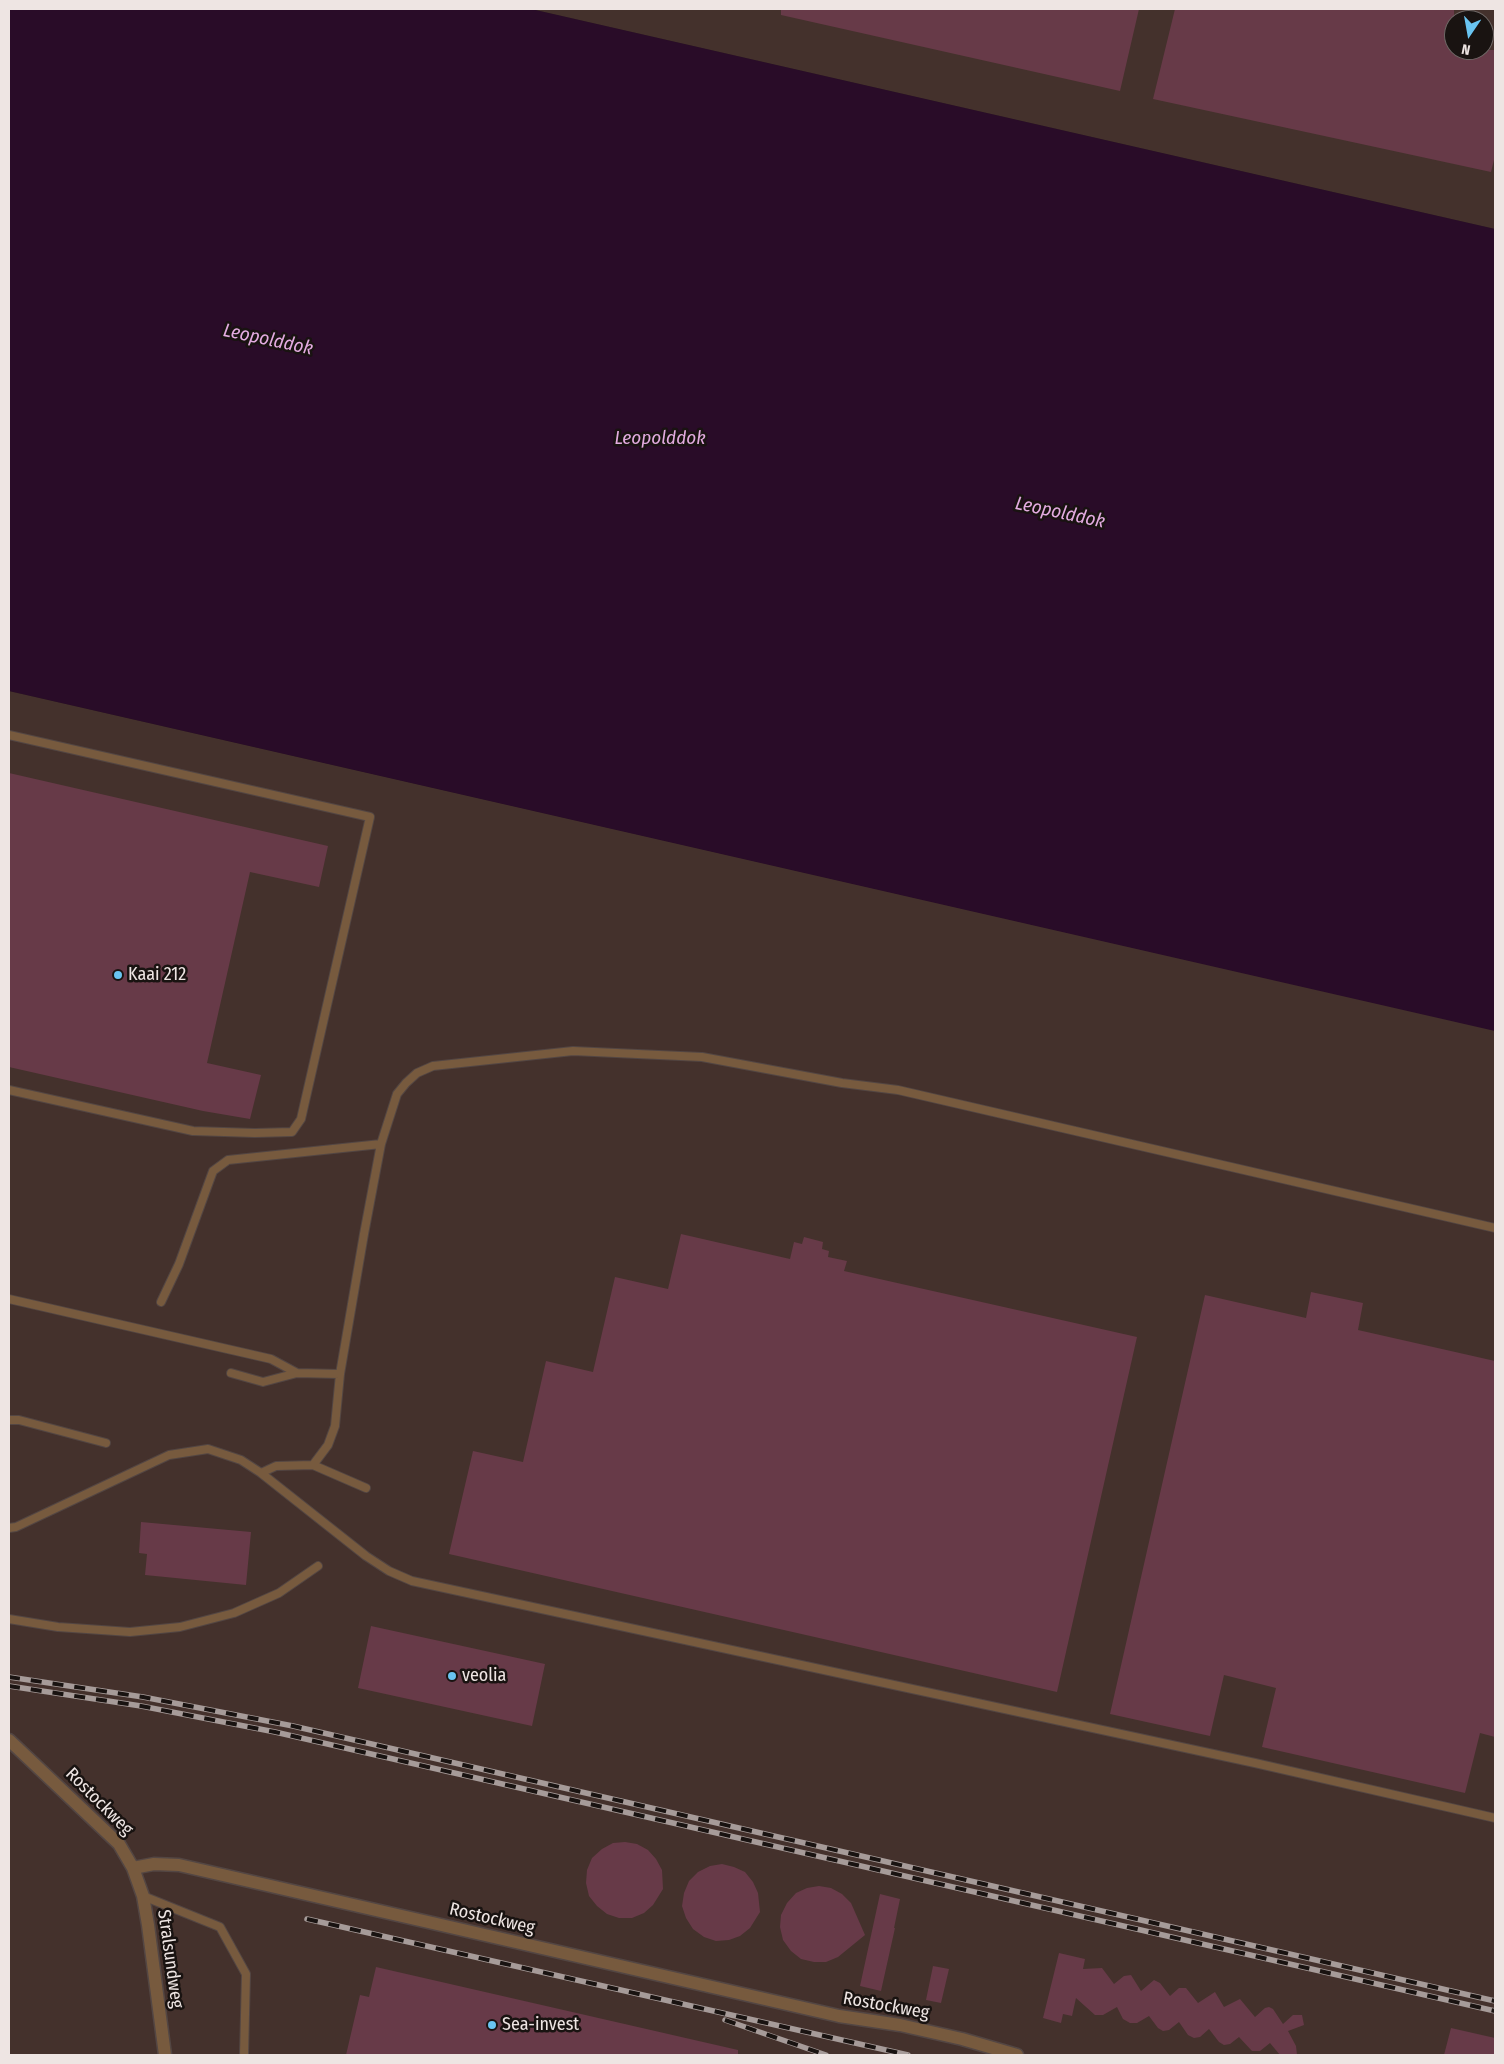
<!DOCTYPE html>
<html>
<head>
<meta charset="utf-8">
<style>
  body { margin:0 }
  #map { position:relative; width:1504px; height:2064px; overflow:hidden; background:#362825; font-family:"Fira Sans Condensed",sans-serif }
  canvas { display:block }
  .frame { position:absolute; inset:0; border:10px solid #eee5e3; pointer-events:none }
  .north { position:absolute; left:1444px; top:10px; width:50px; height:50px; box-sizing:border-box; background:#191311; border:1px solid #6e6765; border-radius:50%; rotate:192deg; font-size:14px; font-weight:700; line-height:20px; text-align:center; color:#eee5e3 }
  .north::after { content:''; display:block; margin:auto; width:18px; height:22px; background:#69c4f1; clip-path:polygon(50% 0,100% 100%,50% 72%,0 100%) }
</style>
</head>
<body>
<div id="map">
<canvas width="1504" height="2064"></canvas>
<div class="frame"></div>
<div class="north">N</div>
</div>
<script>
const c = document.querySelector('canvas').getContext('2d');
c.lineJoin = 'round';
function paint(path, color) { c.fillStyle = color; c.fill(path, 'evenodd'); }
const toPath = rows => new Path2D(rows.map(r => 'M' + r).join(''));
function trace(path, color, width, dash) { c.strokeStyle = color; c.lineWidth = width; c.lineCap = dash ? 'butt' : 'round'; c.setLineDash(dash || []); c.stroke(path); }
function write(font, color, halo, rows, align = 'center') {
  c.font = font + ' "Fira Sans Condensed",sans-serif'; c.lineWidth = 5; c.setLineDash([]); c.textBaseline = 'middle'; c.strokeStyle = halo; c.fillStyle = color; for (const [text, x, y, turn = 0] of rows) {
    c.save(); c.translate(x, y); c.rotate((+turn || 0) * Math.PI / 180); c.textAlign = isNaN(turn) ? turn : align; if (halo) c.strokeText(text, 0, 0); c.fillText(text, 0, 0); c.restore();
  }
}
paint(toPath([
  [531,9,1495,9,1495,229],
  [1454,20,1484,20,1484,50,1454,50],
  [9,691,1495,1030,1495,2055,9,2055]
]), '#44312c');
paint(toPath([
  [9,9,531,9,1495,229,1495,1031,9,691]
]), '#290c28');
paint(toPath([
  [781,9,1139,9,1120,91,781,15],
  [1175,9,1454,9,1454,50,1495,50,1495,156,1491,172,1153,99],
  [9,773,328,846,319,887,250,872,207,1063,261,1075,250,1119,203,1111,9,1067],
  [681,1234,790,1259,794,1242,802,1244,804,1237,823,1242,822,1249,829,1251,828,1257,847,1261,844,1271,1137,1337,1057,1692,449,1554,473,1451,523,1462,546,1361,593,1372,615,1277,668,1289],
  [1311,1292,1363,1303,1358,1330,1495,1361,1495,1737,1480,1733,1465,1793,1262,1747,1276,1688,1224,1675,1210,1736,1110,1714,1205,1295,1306,1318],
  [141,1522,251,1532,246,1585,145,1575,147,1554,139,1553],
  [371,1626,545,1664,532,1726,358,1688],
  [625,1842,637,1844,648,1850,656,1859,662,1870,663,1889,653,1905,644,1913,632,1918,619,1918,607,1914,597,1906,589,1896,586,1883,587,1870,592,1858,602,1849,613,1843],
  [722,1864,734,1867,745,1872,753,1882,758,1893,760,1912,750,1928,740,1936,729,1940,716,1941,704,1937,693,1929,686,1918,682,1906,684,1893,689,1881,698,1872,710,1866],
  [819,1886,831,1888,842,1894,851,1903,865,1935,838,1957,826,1962,814,1962,801,1959,791,1951,783,1940,780,1927,781,1915,787,1903,796,1893,807,1888],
  [880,1894,900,1899,894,1928,895,1928,881,1991,860,1986],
  [1059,1953,1085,1959,1083,1969,1102,1968,1114,1984,1124,1976,1131,1975,1141,1991,1154,1980,1160,1983,1170,1996,1179,1988,1186,1988,1198,2003,1215,1992,1224,2007,1240,1999,1255,2017,1265,2008,1269,2007,1273,2009,1283,2024,1293,2015,1302,2015,1304,2025,1288,2031,1296,2046,1297,2055,1280,2055,1270,2043,1260,2051,1252,2051,1239,2037,1230,2044,1224,2045,1219,2042,1209,2029,1200,2037,1194,2038,1188,2035,1179,2022,1169,2030,1163,2031,1158,2028,1149,2016,1137,2023,1130,2023,1123,2019,1117,2007,1103,2015,1095,2015,1076,1998,1072,2016,1063,2014,1061,2023,1043,2018],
  [933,1966,949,1969,941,2003,926,2000],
  [376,1967,738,2050,738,2055,346,2055,360,1995,369,1997],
  [1451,2028,1495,2038,1495,2055,1444,2055]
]), '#673a48');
const service = toPath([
  [9,735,370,817,301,1119,292,1132,255,1133,193,1131,9,1090],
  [9,1299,271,1359,297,1373],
  [161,1302,179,1264,213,1171,228,1160,381,1144],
  [231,1373,263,1382,297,1373,340,1374],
  [9,1420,19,1420,106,1443],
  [313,1465,328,1445,335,1426,340,1374,364,1234,381,1144,397,1094,406,1083,417,1073,433,1066,573,1051,702,1057,842,1083,898,1090,1495,1228],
  [261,1473,366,1556,389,1571,412,1581,1255,1763,1495,1818],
  [9,1528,16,1527,169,1455,208,1449,241,1460,261,1473,276,1466,313,1465,366,1488],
  [9,1619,58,1627,130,1632,180,1627,234,1613,279,1593,318,1566],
  [143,1896,220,1927,246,1974,244,2055]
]);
const minor = toPath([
  [9,1740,119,1844,133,1868,143,1896,148,1925,165,2055],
  [133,1868,154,1864,179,1865,839,2016,900,2025,962,2039,1017,2055]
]);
trace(service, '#534643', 10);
trace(minor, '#534643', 15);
trace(service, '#775a3e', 8);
trace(minor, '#775a3e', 12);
const rail = toPath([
  [9,1677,143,1697,293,1726,1495,2001],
  [9,1686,141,1706,275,1732,1495,2011],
  [307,1919,908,2055],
  [725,2020,826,2055]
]);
trace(rail, '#a69b99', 5.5);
trace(rail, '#191311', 4, [11]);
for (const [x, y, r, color] of [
  [118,975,5,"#69c4f1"],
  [452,1676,5,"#69c4f1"],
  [492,2025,5,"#69c4f1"]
]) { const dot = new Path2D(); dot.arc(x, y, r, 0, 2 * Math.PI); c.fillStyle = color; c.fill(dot); trace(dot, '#191311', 2); }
write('18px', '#eee5e3', '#191311', [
  ["Kaai 212",128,975],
  ["veolia",462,1676],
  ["Sea-invest",502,2025]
], 'left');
write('18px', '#eee5e3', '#191311', [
  ["Rostockweg",99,1802,45],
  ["Rostockweg",492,1919,13],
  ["Stralsundweg",170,1959,82],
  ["Rostockweg",886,2006,10]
]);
write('italic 19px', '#e3abe0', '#191311', [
  ["Leopolddok",268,340,12],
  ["Leopolddok",660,439],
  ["Leopolddok",1060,513,12]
]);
</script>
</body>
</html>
